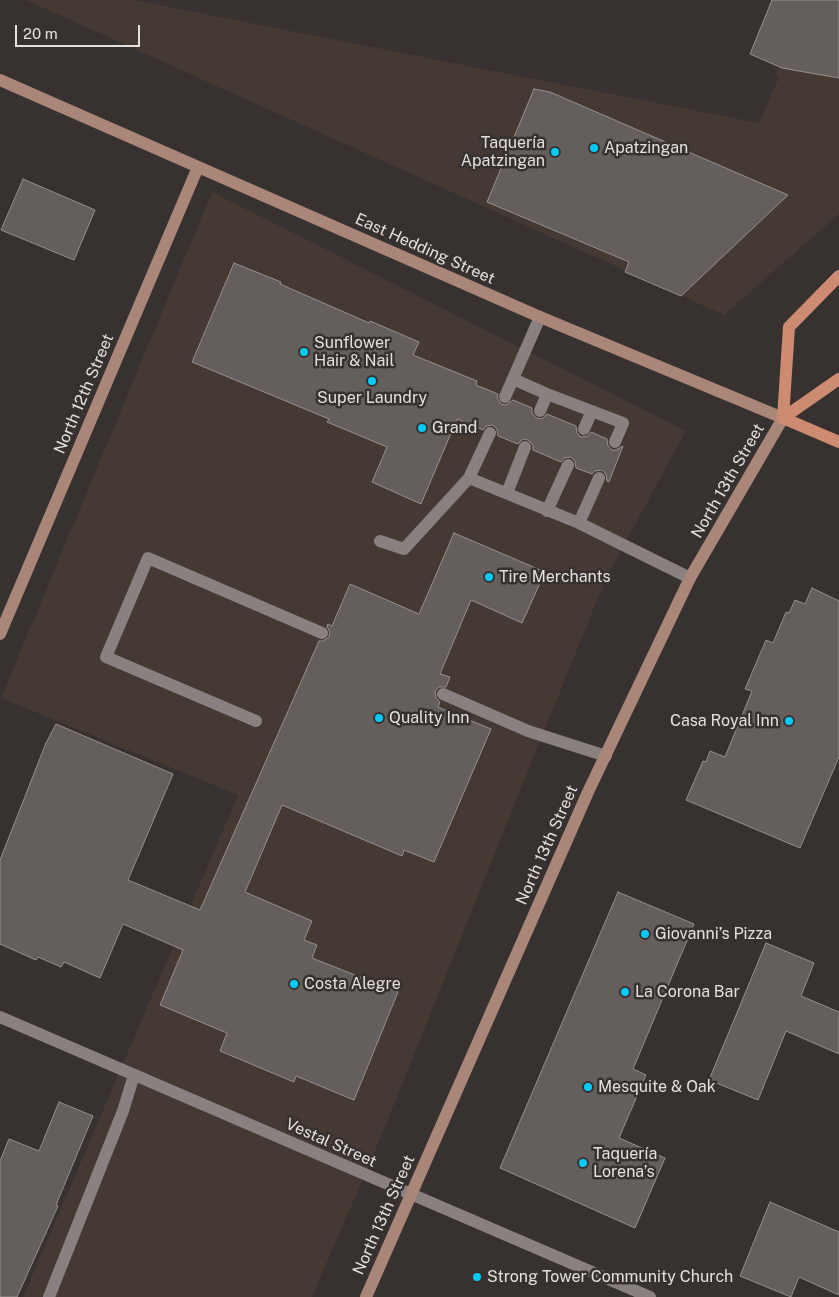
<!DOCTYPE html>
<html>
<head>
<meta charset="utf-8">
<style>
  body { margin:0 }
  #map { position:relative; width:839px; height:1297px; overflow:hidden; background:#37312f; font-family:"Public Sans",sans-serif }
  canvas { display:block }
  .scale { position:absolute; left:15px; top:25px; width:125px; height:22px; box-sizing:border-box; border:2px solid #e4e0de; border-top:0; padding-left:6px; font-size:15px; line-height:18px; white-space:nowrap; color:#e4e0de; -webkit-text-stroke:4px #37312f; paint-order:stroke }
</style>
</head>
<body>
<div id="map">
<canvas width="839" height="1297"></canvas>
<div class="scale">20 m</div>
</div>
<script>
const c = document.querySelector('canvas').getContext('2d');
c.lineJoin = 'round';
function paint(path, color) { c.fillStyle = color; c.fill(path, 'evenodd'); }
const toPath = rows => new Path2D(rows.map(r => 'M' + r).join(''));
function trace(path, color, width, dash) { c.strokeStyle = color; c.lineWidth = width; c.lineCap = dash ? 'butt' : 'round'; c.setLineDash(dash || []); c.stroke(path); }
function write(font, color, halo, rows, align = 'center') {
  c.font = font + ' "Public Sans",sans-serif'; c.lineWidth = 5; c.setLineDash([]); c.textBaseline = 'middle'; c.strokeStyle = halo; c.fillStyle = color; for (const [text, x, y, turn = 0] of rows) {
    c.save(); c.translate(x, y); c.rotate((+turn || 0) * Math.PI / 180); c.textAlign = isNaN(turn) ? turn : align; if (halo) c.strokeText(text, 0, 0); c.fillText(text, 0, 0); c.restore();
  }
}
paint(toPath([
  [26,0,133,0,759,123,779,77,775,76,808,0,839,0,839,214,724,315],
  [212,192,686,431,606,578,375,1151,312,1297,23,1297,238,795,1,698]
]), '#453934');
const building = toPath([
  [772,0,839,0,839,78,782,68,750,54,772,0],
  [534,89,550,92,788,195,681,296,625,272,629,262,487,202,534,89],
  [23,179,95,210,74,260,1,230,23,179],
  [234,263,281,282,280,284,369,323,370,321,419,342,413,355,477,381,476,385,498,394,497,398,501,404,506,405,513,400,532,408,532,413,536,418,542,419,547,414,576,426,577,433,581,437,588,436,591,432,607,439,608,446,612,450,616,450,623,446,609,482,607,481,606,474,602,470,595,471,592,474,576,468,575,461,571,457,564,458,561,462,533,450,533,445,528,440,523,439,518,444,498,436,497,429,493,425,486,426,483,430,457,419,421,504,372,482,387,447,327,422,329,419,192,362,234,263],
  [454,533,545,572,522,623,471,600,440,674,450,677,446,687,439,687,435,691,436,698,440,702,438,707,491,729,434,862,404,850,402,856,282,805,245,892,312,921,304,940,317,945,312,958,398,992,354,1100,296,1076,294,1082,220,1051,227,1033,160,1005,183,950,123,924,100,978,64,962,61,967,38,957,36,960,0,944,0,860,46,743,56,724,173,774,128,880,200,910,319,641,323,641,329,637,330,632,327,627,328,624,332,626,350,584,419,614,454,533],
  [812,588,839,601,839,757,800,848,686,800,703,761,706,762,710,751,725,757,752,691,745,689,766,640,773,643,786,612,789,613,795,600,805,604,812,588],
  [618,892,694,924,633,1069,646,1075,619,1138,665,1158,635,1228,500,1168,618,892],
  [766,943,814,963,801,996,839,1012,839,1054,786,1031,758,1100,709,1080,766,943],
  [59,1102,93,1116,56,1205,58,1206,17,1297,0,1297,0,1161,9,1139,39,1151,59,1102],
  [770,1202,839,1232,839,1295,799,1277,791,1297,740,1276,770,1202]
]);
paint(building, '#645e5c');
trace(building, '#97908d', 1);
trace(toPath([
  [513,379,547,394,623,423,615,442],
  [505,397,540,317],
  [540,411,547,394],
  [584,429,592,411],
  [490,433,469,478,579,523,690,578],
  [507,493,525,447],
  [547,511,568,465],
  [579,523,599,478],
  [380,541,404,549,469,478],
  [443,694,528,731,606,756],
  [256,721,106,657,148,558,322,633],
  [49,1297,123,1111,134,1075]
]), '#88817f', 12);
trace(toPath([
  [0,1017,650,1297]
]), '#88817f', 12);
trace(toPath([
  [0,80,540,317,783,418,690,578,588,792,366,1297],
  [0,634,198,167]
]), '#aa8679', 12);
trace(toPath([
  [783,418,789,327,839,276],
  [783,418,839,379],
  [783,418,839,442]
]), '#cd8b72', 12);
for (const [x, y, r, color] of [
  [594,148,5,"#00cbf8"],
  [555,152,5,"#00cbf8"],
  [304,352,5,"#00cbf8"],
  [372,381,5,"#00cbf8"],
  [422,428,5,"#00cbf8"],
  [489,577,5,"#00cbf8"],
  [379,718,5,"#00cbf8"],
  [789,721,5,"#00cbf8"],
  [645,934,5,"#00cbf8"],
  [294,984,5,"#00cbf8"],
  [625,992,5,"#00cbf8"],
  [588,1087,5,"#00cbf8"],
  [583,1163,5,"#00cbf8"],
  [477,1277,5,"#00cbf8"]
]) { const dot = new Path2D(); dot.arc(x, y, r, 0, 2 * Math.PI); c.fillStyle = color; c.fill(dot); trace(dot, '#37312f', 2); }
write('16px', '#e4e0de', '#37312f', [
  ["Taquería",545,143,"right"],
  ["Apatzingan",545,161,"right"],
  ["Apatzingan",604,148],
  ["Sunflower",314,343],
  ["Hair & Nail",314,361],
  ["Super Laundry",372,398,"center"],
  ["Grand",432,428],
  ["Tire Merchants",499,577],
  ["Quality Inn",389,718],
  ["Casa Royal Inn",779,721,"right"],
  ["Giovanni’s Pizza",655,934],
  ["Costa Alegre",304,984],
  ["La Corona Bar",635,992],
  ["Mesquite & Oak",598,1087],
  ["Taquería",593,1154],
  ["Lorena’s",593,1172],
  ["Strong Tower Community Church",487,1277]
], 'left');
write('16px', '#e4e0de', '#37312f', [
  ["East Hedding Street",425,249,24],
  ["North 12th Street",84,394,-67],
  ["North 13th Street",728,481,-60],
  ["North 13th Street",547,845,-66],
  ["Vestal Street",331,1143,24],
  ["North 13th Street",384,1215,-66]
]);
</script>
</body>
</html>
